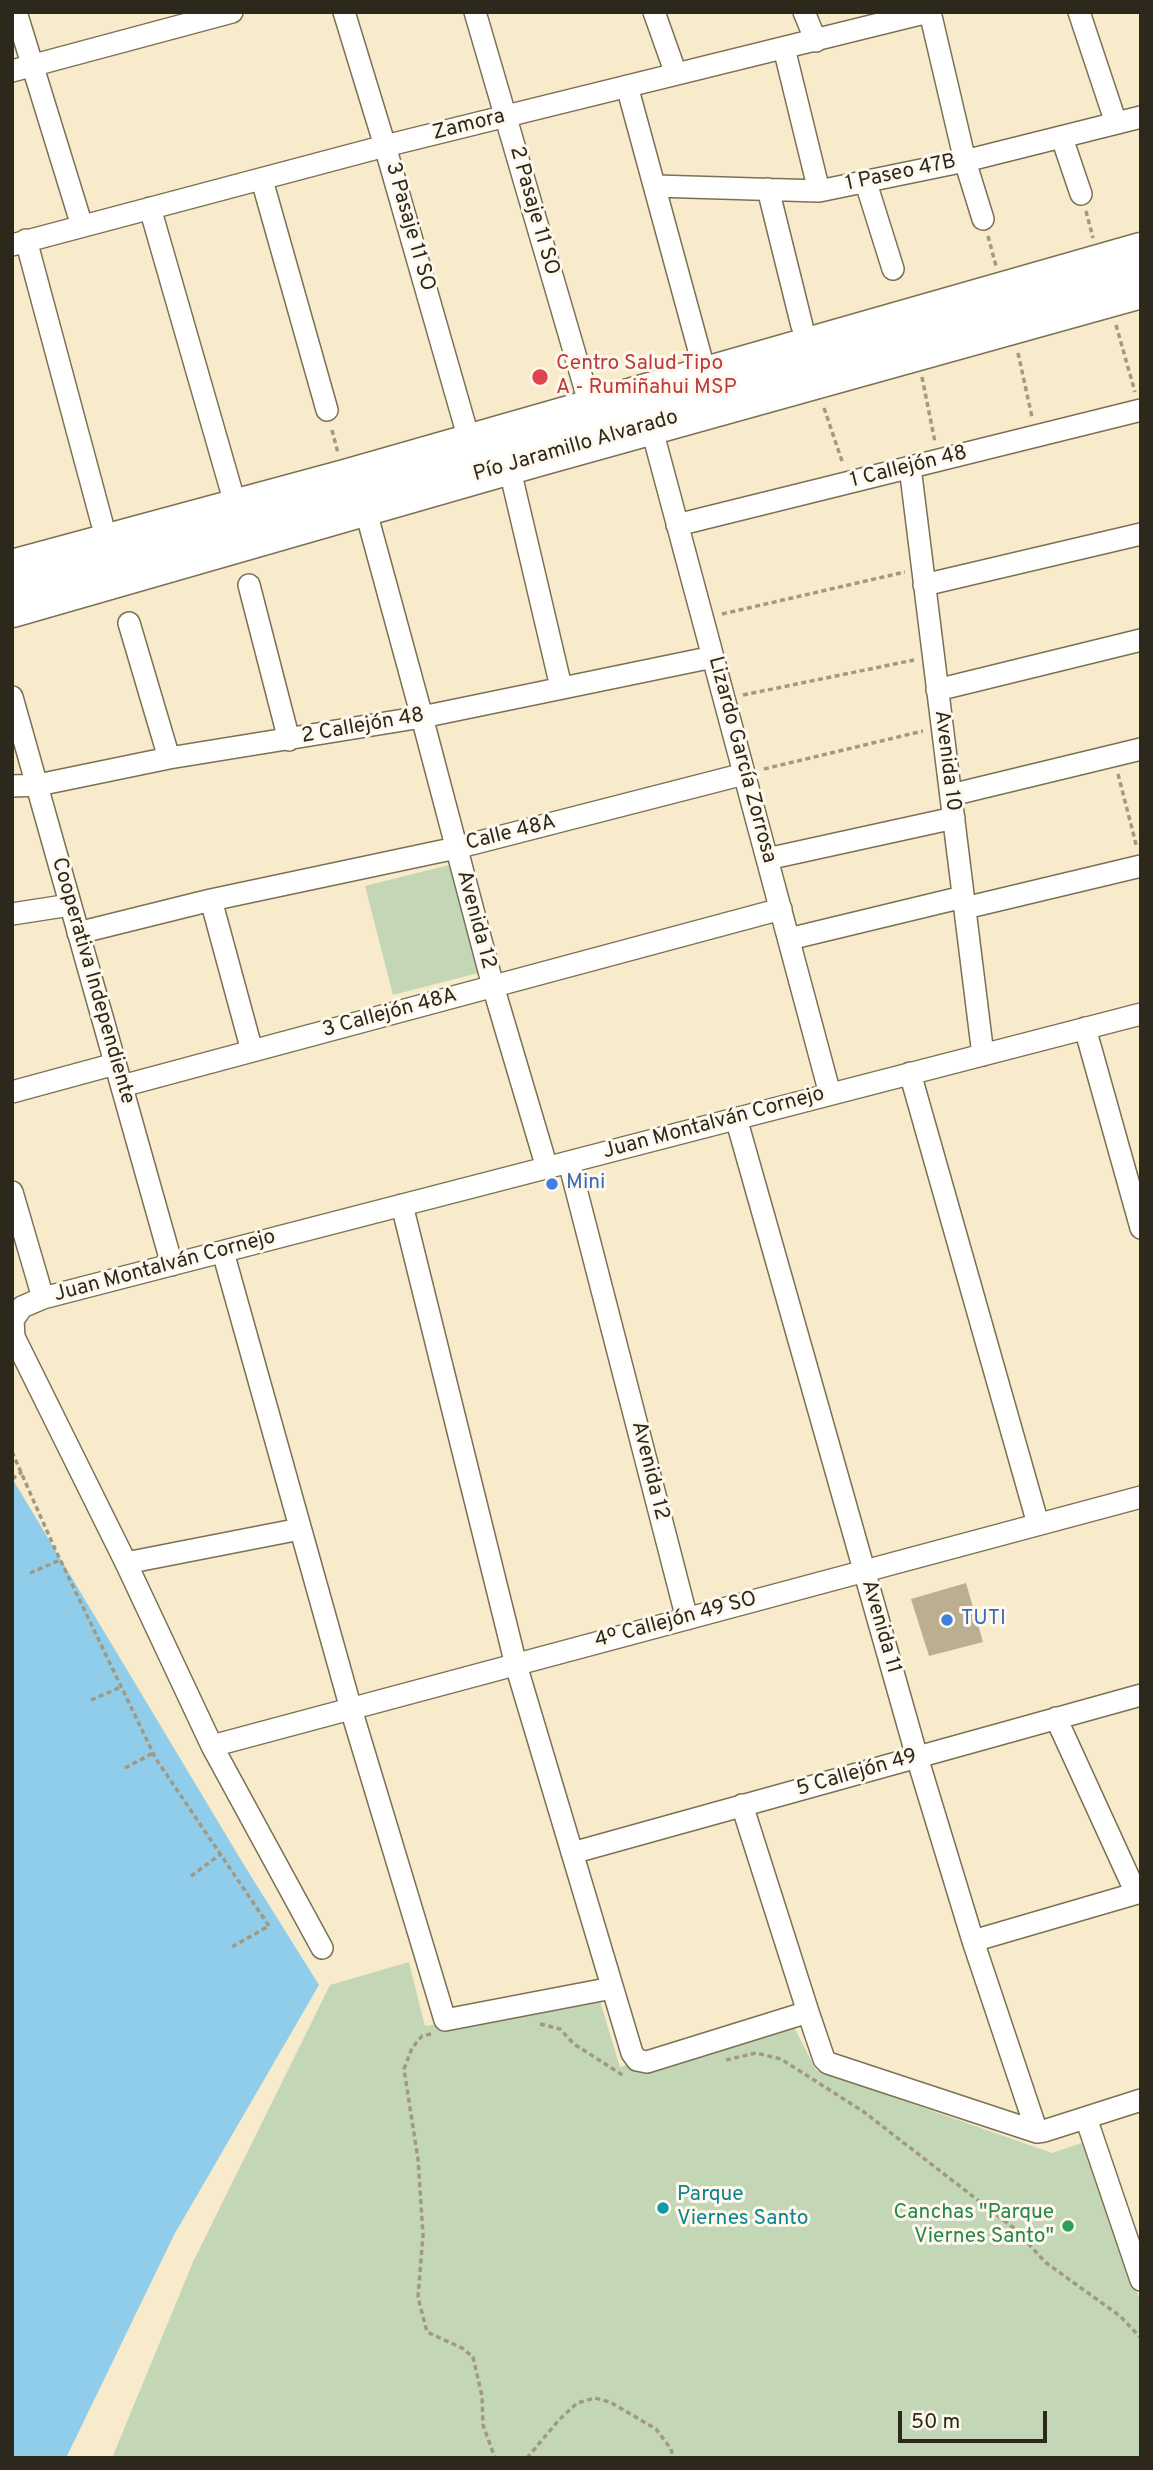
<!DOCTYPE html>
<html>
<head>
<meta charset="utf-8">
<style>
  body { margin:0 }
  #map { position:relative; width:1153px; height:2470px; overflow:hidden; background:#f8ebcb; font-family:Overpass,sans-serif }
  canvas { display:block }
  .frame { position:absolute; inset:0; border:14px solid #2c281b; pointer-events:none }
  .scale { position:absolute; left:898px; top:2411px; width:149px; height:32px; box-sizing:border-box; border:4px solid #2c281b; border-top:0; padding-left:9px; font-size:21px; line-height:24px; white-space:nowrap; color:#2c281b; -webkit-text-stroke:5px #fef9ec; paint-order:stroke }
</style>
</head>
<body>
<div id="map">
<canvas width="1153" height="2470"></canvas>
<div class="frame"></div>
<div class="scale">50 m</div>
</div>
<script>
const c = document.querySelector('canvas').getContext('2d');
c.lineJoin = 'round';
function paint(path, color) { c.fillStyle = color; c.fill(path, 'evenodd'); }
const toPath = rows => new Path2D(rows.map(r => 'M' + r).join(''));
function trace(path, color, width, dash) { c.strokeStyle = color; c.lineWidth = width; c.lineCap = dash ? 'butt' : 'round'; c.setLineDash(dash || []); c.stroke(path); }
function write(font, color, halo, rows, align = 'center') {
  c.font = font + ' Overpass,sans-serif'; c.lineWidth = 6; c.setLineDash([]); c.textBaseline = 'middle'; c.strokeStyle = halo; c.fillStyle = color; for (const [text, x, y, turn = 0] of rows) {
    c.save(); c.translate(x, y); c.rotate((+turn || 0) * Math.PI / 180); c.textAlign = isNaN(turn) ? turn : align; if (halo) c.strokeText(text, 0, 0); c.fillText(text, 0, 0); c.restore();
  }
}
paint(toPath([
  [449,865,478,973,393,995,365,886],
  [409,1962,425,2026,599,1998,620,2067,790,2019,816,2070,1052,2153,1082,2143,1141,2303,1141,2458,112,2458,193,2262,330,1985]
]), '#c3d7b6');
paint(toPath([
  [12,1478,244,1865,319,1985,174,2235,66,2458,12,2458]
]), '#8fcdeb');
paint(toPath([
  [966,1583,983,1642,929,1656,911,1599]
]), '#bcaf91');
const street = toPath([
  [16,12,82,226],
  [344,12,385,146,470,443],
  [475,12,591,409],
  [654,12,676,74],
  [804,12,816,41],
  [930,12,965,161,983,219],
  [1079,12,1116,123],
  [784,48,819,191],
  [12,71,232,12],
  [627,86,706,376],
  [1062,138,1081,194],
  [262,180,327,410],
  [866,183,893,269],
  [656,186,819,191,965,161,1141,117],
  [768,189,802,326],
  [150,208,236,507],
  [26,240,102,523],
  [12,245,385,146,928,12],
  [651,426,830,1094],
  [509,466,561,687],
  [910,467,983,1055],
  [365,508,422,717,493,986,547,1168],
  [677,525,1141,410],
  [249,585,289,740],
  [924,585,1141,534],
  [129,623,169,758],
  [937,690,1141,640],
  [12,697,172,1265],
  [12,786,38,785,169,758,422,717,713,657],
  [951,795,1141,749],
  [767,859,954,818],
  [211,900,252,1051],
  [965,908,1141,866],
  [12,914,70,905],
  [78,933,211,900,456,848,744,774],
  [789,939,963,897],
  [1085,1028,1141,1228],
  [910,1073,1038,1524],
  [122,1086,781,909],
  [12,1092,115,1064],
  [736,1118,917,1757,973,1941,1037,2132],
  [569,1162,687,1619],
  [12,1192,43,1298],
  [402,1205,516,1665,632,2053,637,2060,647,2062,808,2012],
  [223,1252,351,1709,445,2020,612,1988],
  [126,1563,300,1529],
  [1056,1718,1136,1893],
  [212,1746,1141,1497],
  [742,1805,808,2012,824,2059,828,2063,1037,2132,1044,2131,1141,2100],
  [572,1853,1141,1695],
  [973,1941,1141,1892],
  [322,1948,212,1746,126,1563,14,1337,13,1320,22,1307,43,1298,1141,1014],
  [1086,2118,1141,2280]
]);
const highway = toPath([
  [12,569,345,479,1141,252],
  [12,608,534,458,1141,289]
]);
trace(street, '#7c7053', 24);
trace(highway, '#7c7053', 41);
trace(toPath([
  [1086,211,1093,238],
  [988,236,996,266],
  [1116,325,1135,392],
  [1018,353,1032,417],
  [922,377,935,442],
  [824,408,843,464],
  [332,430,338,453],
  [722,614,905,572],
  [743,695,914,660],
  [764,769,923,731],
  [1118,774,1137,848],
  [12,1452,55,1549,156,1759,269,1926,230,1948],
  [12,1479,22,1472],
  [30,1573,60,1560],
  [91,1700,121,1687],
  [125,1768,153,1753],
  [191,1876,221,1854],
  [540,2024,560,2029,574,2044,624,2076],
  [431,2034,422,2036,412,2048,404,2069,418,2159,423,2235,418,2297,427,2332,462,2348,473,2357,482,2396,483,2425,495,2458],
  [726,2060,756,2053,781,2059,864,2112,1015,2229,1045,2262,1120,2316,1141,2338],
  [527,2458,559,2420,577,2403,595,2398,610,2402,656,2429,671,2449,673,2458]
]), '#a29981', 3.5, [5, 3.5]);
trace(street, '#fff', 21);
trace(highway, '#fff', 38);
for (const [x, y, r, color] of [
  [540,377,9,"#e0444e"],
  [552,1184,7,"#3f7fe0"],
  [947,1620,7,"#3f7fe0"],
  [663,2208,7,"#0f9aa8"],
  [1068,2226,7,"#2e9e5b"]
]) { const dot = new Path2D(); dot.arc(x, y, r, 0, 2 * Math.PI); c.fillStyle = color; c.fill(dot); trace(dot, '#fef9ec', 2.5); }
write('21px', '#2c281b', '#fef9ec', [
  ["Zamora",469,126,-14],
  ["1 Paseo 47B",901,174,-12],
  ["2 Pasaje 11 SO",533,211,74],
  ["3 Pasaje 11 SO",409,227,74],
  ["Pío Jaramillo Alvarado",576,447,-16],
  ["1 Callejón 48",909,468,-14],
  ["2 Callejón 48",363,727,-10],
  ["Lizardo García Zorrosa",741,760,75],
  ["Avenida 10",946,761,83],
  ["Calle 48A",511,834,-14],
  ["Avenida 12",475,920,75],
  ["Cooperativa Independiente",92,981,74],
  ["3 Callejón 48A",390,1014,-15],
  ["Juan Montalván Cornejo",714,1124,-15],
  ["Juan Montalván Cornejo",165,1267,-15],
  ["Avenida 12",649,1471,76],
  ["4º Callejón 49 SO",676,1621,-15],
  ["Avenida 11",880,1627,74],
  ["5 Callejón 49",857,1774,-16]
]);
write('21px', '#be3a42', '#fef9ec', [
  ["Centro Salud Tipo",556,365],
  ["A - Rumiñahui MSP",556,389]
], 'left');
write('21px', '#366cbe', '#fef9ec', [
  ["Mini",566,1184],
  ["TUTI",961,1620]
], 'left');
write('21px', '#0d838f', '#fef9ec', [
  ["Parque",677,2196],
  ["Viernes Santo",677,2220]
], 'left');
write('21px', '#27864d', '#fef9ec', [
  ["Canchas \"Parque",1054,2214],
  ["Viernes Santo\"",1054,2238]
], 'right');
</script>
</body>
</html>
